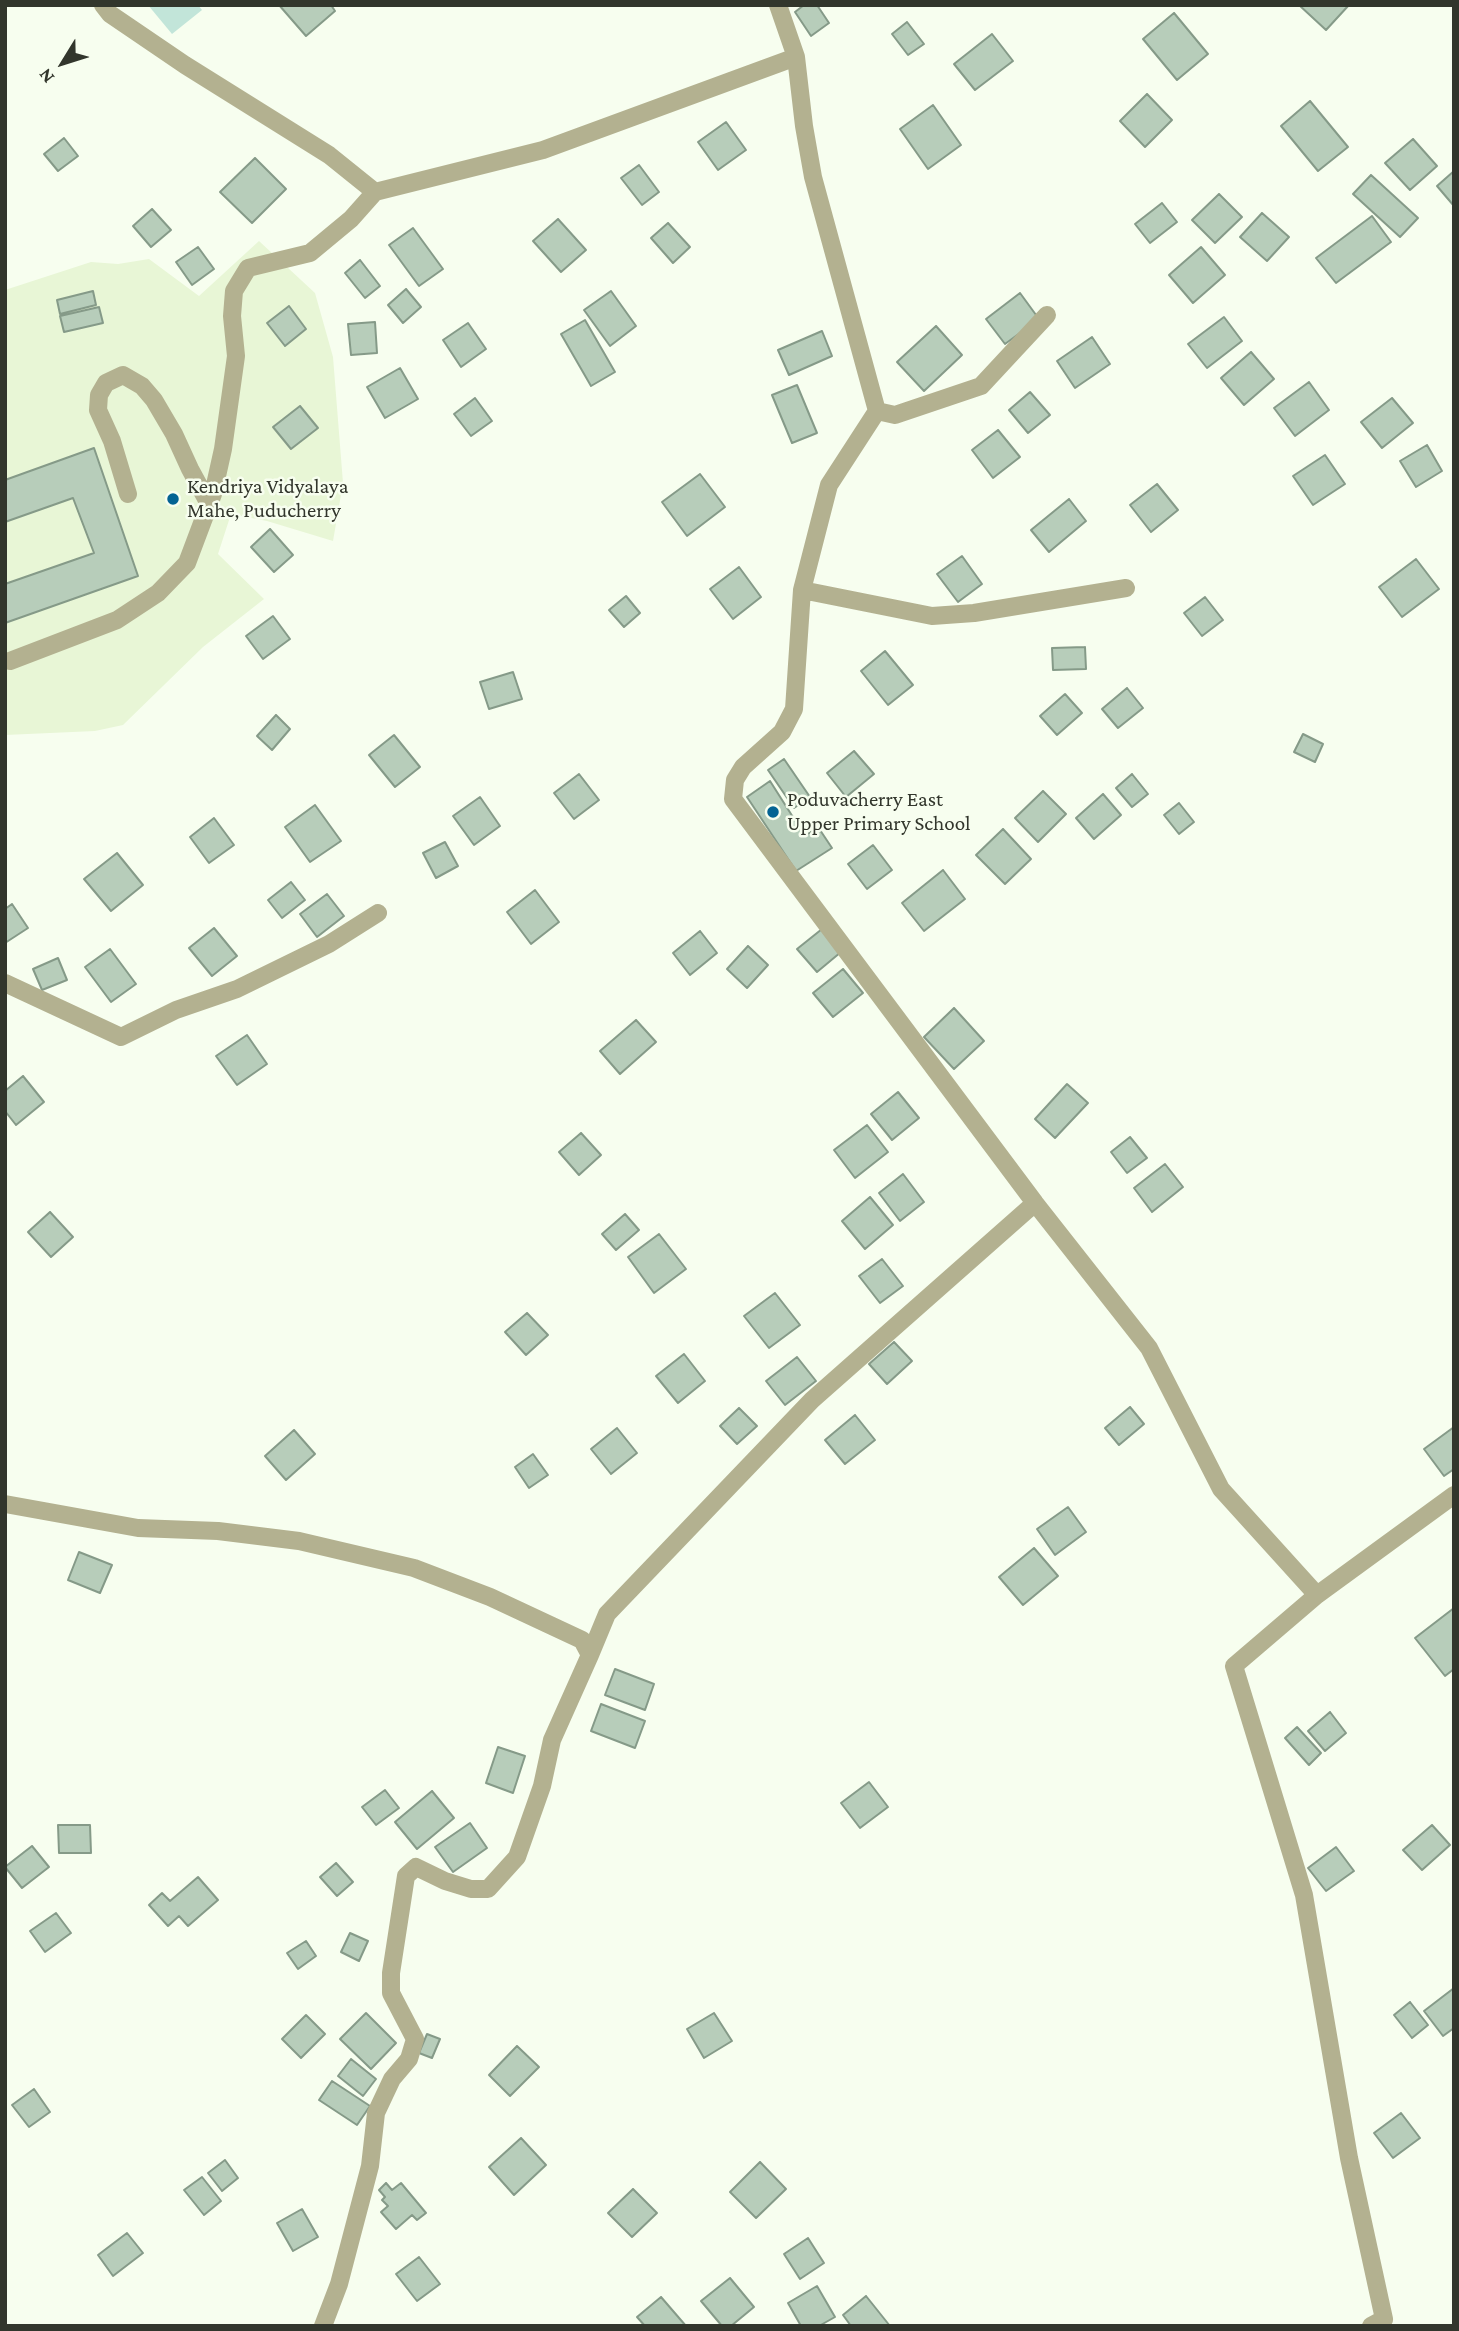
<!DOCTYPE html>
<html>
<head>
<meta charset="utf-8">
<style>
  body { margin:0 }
  #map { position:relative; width:1459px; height:2331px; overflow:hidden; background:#f7feef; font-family:"Crimson Pro",serif }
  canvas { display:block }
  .frame { position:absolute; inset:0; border:7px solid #32362c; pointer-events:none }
  .north { position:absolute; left:28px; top:28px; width:70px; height:70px; -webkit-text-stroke:5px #f7feef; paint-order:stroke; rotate:232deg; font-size:19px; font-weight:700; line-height:28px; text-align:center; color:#32362c }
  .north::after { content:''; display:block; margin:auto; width:24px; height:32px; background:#32362c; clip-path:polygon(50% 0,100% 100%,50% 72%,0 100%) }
</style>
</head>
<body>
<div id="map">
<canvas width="1459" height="2331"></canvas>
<div class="frame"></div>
<div class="north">N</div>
</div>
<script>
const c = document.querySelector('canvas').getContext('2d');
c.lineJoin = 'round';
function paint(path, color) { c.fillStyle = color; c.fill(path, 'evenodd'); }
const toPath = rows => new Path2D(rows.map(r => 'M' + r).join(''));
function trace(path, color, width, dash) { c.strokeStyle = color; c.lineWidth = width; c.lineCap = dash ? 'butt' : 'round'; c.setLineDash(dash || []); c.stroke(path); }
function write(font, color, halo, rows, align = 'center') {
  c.font = font + ' "Crimson Pro",serif'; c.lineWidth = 5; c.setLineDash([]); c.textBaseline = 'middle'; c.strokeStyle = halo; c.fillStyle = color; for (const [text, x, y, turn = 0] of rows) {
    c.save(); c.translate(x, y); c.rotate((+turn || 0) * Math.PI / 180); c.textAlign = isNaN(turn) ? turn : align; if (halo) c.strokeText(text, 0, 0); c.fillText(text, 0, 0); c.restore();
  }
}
paint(toPath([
  [259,241,315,293,333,357,343,483,333,541,267,521,231,514,218,554,264,599,203,647,123,725,95,731,5,735,5,290,91,262,118,264,149,259,199,296]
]), '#e8f6d6');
paint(toPath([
  [148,5,198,5,202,10,172,34]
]), '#c2e5d9');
const building = toPath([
  [279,5,331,5,335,11,306,36,279,5],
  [804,5,817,5,829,23,811,36,795,12,804,5],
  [1299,5,1349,5,1326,30,1299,5],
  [1174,13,1208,54,1177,80,1143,39,1174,13],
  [907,22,924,44,908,55,892,34,907,22],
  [992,34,1013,61,975,90,954,64,992,34],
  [1147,94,1172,120,1145,147,1120,121,1147,94],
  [1310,101,1348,147,1318,171,1281,126,1310,101],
  [933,105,961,145,928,169,900,129,933,105],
  [726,122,746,150,718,170,698,142,726,122],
  [64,138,78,156,58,171,44,154,64,138],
  [1413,139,1437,166,1410,190,1385,163,1413,139],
  [255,158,286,189,252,223,220,192,255,158],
  [639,165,659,192,642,205,621,178,639,165],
  [1454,171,1454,206,1437,186,1454,171],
  [1371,175,1418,218,1400,237,1353,194,1371,175],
  [1219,194,1242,217,1215,243,1192,220,1219,194],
  [1162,203,1177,222,1150,243,1135,224,1162,203],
  [152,209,171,230,151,247,133,226,152,209],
  [1262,213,1289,237,1267,261,1240,237,1262,213],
  [1372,216,1391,242,1336,283,1316,258,1372,216],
  [558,219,586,250,561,272,533,241,558,219],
  [668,223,690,247,673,263,651,238,668,223],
  [413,228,443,269,419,286,389,245,413,228],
  [198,247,214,269,192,285,176,262,198,247],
  [1201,247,1225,275,1193,303,1169,275,1201,247],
  [360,260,380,286,365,298,345,273,360,260],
  [406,289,421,307,403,323,388,305,406,289],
  [93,291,96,305,60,314,57,300,93,291],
  [611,291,636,326,610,346,584,310,611,291],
  [1020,293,1039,319,1005,344,986,319,1020,293],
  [289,306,306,329,285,346,267,323,289,306],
  [99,307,103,323,64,332,60,316,99,307],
  [1224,317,1242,341,1207,368,1188,344,1224,317],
  [585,320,615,372,591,386,561,334,585,320],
  [375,322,377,353,351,355,348,324,375,322],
  [468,323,486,349,461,367,443,340,468,323],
  [936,326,962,355,924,391,897,362,936,326],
  [822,331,832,356,789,375,778,350,822,331],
  [1092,337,1110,364,1075,388,1057,361,1092,337],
  [1251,352,1274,379,1244,405,1221,378,1251,352],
  [400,368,418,399,385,418,367,387,400,368],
  [1309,382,1329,410,1295,436,1274,408,1309,382],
  [797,385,817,433,792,443,772,395,797,385],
  [1030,392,1050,415,1028,433,1009,410,1030,392],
  [475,398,492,421,471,436,454,414,475,398],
  [1392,398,1413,423,1382,448,1361,422,1392,398],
  [300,406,318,428,291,449,273,427,300,406],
  [998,430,1020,457,993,478,972,450,998,430],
  [1427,445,1442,471,1416,487,1400,461,1427,445],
  [94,448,138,576,5,623,5,584,94,553,73,498,5,522,5,480,94,448],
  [1325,455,1345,484,1313,505,1293,476,1325,455],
  [700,474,725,507,687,536,662,502,700,474],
  [1157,484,1178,510,1151,532,1130,505,1157,484],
  [1069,499,1086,521,1049,552,1031,530,1069,499],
  [270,529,293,555,274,572,251,547,270,529],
  [962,556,982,584,958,602,937,574,962,556],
  [1416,559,1439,589,1402,617,1379,587,1416,559],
  [739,567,761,597,733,619,710,589,739,567],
  [626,596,640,613,624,627,609,610,626,596],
  [1205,597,1223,620,1202,636,1184,613,1205,597],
  [273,616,290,639,263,659,246,636,273,616],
  [1085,647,1086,669,1053,670,1052,648,1085,647],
  [885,651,913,685,888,705,861,671,885,651],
  [513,672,522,699,489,709,480,682,513,672],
  [1127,688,1143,708,1118,728,1102,709,1127,688],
  [1065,694,1082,713,1057,735,1040,716,1065,694],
  [276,715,290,729,272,750,257,736,276,715],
  [1303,734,1323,744,1315,762,1294,752,1303,734],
  [394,735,420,767,395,787,369,755,394,735],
  [854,751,874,774,846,797,827,773,854,751],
  [784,759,810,797,794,808,768,770,784,759],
  [579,774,599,800,574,819,554,793,579,774],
  [1132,774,1148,794,1132,807,1116,788,1132,774],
  [770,781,805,836,818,827,832,848,796,871,747,797,770,781],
  [1043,791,1066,814,1038,842,1015,818,1043,791],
  [1103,794,1121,815,1094,839,1076,818,1103,794],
  [480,797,500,826,474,845,453,816,480,797],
  [1179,803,1194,822,1179,834,1164,815,1179,803],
  [315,805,341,841,310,862,285,827,315,805],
  [214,818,234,845,209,863,190,837,214,818],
  [1003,829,1031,859,1005,884,976,855,1003,829],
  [445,842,458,866,436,878,423,853,445,842],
  [873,845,892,870,867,889,848,864,873,845],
  [117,853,143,885,111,911,84,879,117,853],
  [943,870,965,899,924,931,902,903,943,870],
  [291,882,305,900,282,918,268,900,291,882],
  [535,890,559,922,531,944,507,912,535,890],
  [327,894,344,916,317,937,300,914,327,894],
  [12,904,28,928,5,943,5,909,12,904],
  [214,928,237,956,212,976,189,948,214,928],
  [822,929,841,952,817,972,797,949,822,929],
  [700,931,717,953,690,975,673,953,700,931],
  [748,946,768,965,747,988,727,969,748,946],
  [110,949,136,984,111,1002,85,967,110,949],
  [58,958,67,980,42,990,33,969,58,958],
  [843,969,863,993,833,1017,813,993,843,969],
  [954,1008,984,1041,954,1069,924,1037,954,1008],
  [636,1020,656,1042,620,1074,600,1051,636,1020],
  [247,1035,267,1064,237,1085,216,1056,247,1035],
  [23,1076,44,1102,16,1125,5,1111,5,1091,23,1076],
  [1067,1084,1088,1103,1055,1138,1035,1119,1067,1084],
  [898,1092,919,1118,892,1140,871,1114,898,1092],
  [867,1125,888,1152,855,1178,834,1150,867,1125],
  [581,1133,601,1155,579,1175,559,1152,581,1133],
  [1130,1137,1147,1158,1127,1173,1111,1152,1130,1137],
  [1165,1164,1183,1187,1152,1212,1134,1188,1165,1164],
  [903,1174,924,1202,900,1221,879,1193,903,1174],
  [870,1197,893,1225,865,1249,842,1221,870,1197],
  [50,1212,73,1237,51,1257,28,1232,50,1212],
  [625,1214,639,1230,616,1250,602,1234,625,1214],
  [659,1234,686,1269,654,1293,628,1257,659,1234],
  [882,1259,903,1286,880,1303,859,1276,882,1259],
  [775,1293,800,1325,769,1348,744,1316,775,1293],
  [527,1313,548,1335,526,1355,505,1332,527,1313],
  [894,1342,912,1361,887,1384,869,1364,894,1342],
  [684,1354,705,1381,678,1403,656,1376,684,1354],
  [797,1357,816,1381,785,1405,766,1381,797,1357],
  [1130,1407,1144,1424,1119,1445,1105,1428,1130,1407],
  [739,1408,757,1426,737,1444,720,1426,739,1408],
  [855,1415,875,1440,845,1464,825,1440,855,1415],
  [1454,1427,1454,1469,1444,1476,1424,1449,1454,1427],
  [617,1428,637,1453,611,1474,591,1449,617,1428],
  [294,1430,315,1454,286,1480,265,1456,294,1430],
  [533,1454,548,1475,529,1488,515,1467,533,1454],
  [1068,1507,1086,1532,1055,1555,1037,1529,1068,1507],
  [1034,1548,1058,1576,1023,1605,999,1577,1034,1548],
  [79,1552,112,1565,100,1593,68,1580,79,1552],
  [1454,1608,1454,1669,1445,1676,1415,1638,1454,1608],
  [615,1669,654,1684,645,1710,605,1695,615,1669],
  [601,1704,645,1721,635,1748,591,1731,601,1704],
  [1330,1712,1346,1733,1325,1751,1308,1731,1330,1712],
  [1297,1727,1321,1753,1309,1765,1285,1738,1297,1727],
  [498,1747,525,1756,513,1793,486,1783,498,1747],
  [869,1782,888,1807,860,1828,841,1803,869,1782],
  [385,1790,399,1808,376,1825,362,1807,385,1790],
  [432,1791,454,1818,417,1849,395,1822,432,1791],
  [470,1823,487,1848,453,1872,435,1847,470,1823],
  [58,1825,90,1825,91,1853,59,1853,58,1825],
  [1432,1825,1450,1845,1422,1870,1403,1850,1432,1825],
  [32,1846,49,1867,22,1888,5,1867,32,1846],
  [1336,1847,1354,1871,1326,1891,1308,1868,1336,1847],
  [336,1863,353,1882,337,1896,320,1877,336,1863],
  [198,1877,218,1900,188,1926,179,1916,168,1926,149,1905,162,1893,170,1901,198,1877],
  [56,1913,71,1933,45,1952,30,1931,56,1913],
  [350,1933,368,1941,359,1961,341,1952,350,1933],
  [306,1941,316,1956,298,1969,287,1953,306,1941],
  [1454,1988,1454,2028,1443,2036,1424,2011,1454,1988],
  [1410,2002,1428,2025,1412,2038,1394,2015,1410,2002],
  [366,2013,396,2043,371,2069,340,2039,366,2013],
  [714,2013,732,2041,704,2058,687,2029,714,2013],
  [306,2015,325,2034,301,2058,282,2039,306,2015],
  [427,2034,440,2039,432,2058,419,2053,427,2034],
  [517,2046,539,2067,510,2096,489,2075,517,2046],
  [351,2059,376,2079,363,2096,338,2076,351,2059],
  [332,2081,370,2106,357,2125,319,2100,332,2081],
  [34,2089,50,2112,29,2127,12,2105,34,2089],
  [1401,2113,1420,2138,1393,2158,1374,2133,1401,2113],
  [521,2138,546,2165,514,2195,489,2167,521,2138],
  [225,2160,238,2178,222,2191,208,2173,225,2160],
  [760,2162,786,2189,756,2218,730,2192,760,2162],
  [202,2177,221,2201,204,2215,184,2190,202,2177],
  [386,2183,392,2190,401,2183,426,2213,417,2220,412,2215,396,2229,381,2212,388,2206,382,2200,385,2197,379,2190,386,2183],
  [633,2189,657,2213,632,2237,608,2213,633,2189],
  [302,2209,318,2237,293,2251,277,2223,302,2209],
  [127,2233,143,2253,113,2276,98,2255,127,2233],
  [808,2238,824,2263,800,2279,784,2254,808,2238],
  [419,2257,440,2284,417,2301,396,2274,419,2257],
  [730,2278,754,2307,731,2326,722,2326,701,2301,730,2278],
  [817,2286,835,2317,819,2326,801,2326,788,2303,817,2286],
  [866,2296,890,2326,851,2326,843,2315,866,2296],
  [661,2297,686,2326,645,2326,637,2317,661,2297]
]);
paint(building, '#b7cdba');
trace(building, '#859a88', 2);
trace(toPath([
  [103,5,110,14,185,65,329,155,375,192],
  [778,5,796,57,804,126,813,177,877,411,829,485,802,590,794,709,782,732,743,767,735,780,733,799,1035,1203,1149,1348,1221,1489,1317,1595],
  [877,411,895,415,981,386,1047,315],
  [128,494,112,441,98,410,99,395,106,383,123,375,142,386,154,400,174,434,190,469,209,504],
  [802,590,932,616,974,613,1126,588],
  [10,661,117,620,158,593,187,563,213,494,223,449,236,356,232,316,234,291,248,268,310,253,351,219,375,192,543,150,796,57],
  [5,983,121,1037,176,1010,237,989,329,944,378,913],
  [5,1504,138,1528,218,1531,299,1541,414,1568,490,1597,582,1640,590,1655,552,1740,542,1786,517,1857,488,1889,471,1889,445,1881,416,1867,406,1876,391,1973,391,1993,415,2039,409,2059,392,2079,376,2113,370,2166,339,2284,323,2326],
  [590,1655,607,1614,812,1400,1035,1203],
  [1371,2326,1384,2319,1349,2158,1304,1895,1234,1666,1317,1595,1454,1495]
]), '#b3b190', 18);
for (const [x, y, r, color] of [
  [173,499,7,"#036393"],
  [773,812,7,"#036393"]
]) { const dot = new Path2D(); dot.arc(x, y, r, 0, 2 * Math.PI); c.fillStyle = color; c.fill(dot); trace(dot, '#f7feef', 2.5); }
write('21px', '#32362c', '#f7feef', [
  ["Kendriya Vidyalaya",187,487],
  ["Mahe, Puducherry",187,511],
  ["Poduvacherry East",787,800],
  ["Upper Primary School",787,824]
], 'left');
</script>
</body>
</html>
